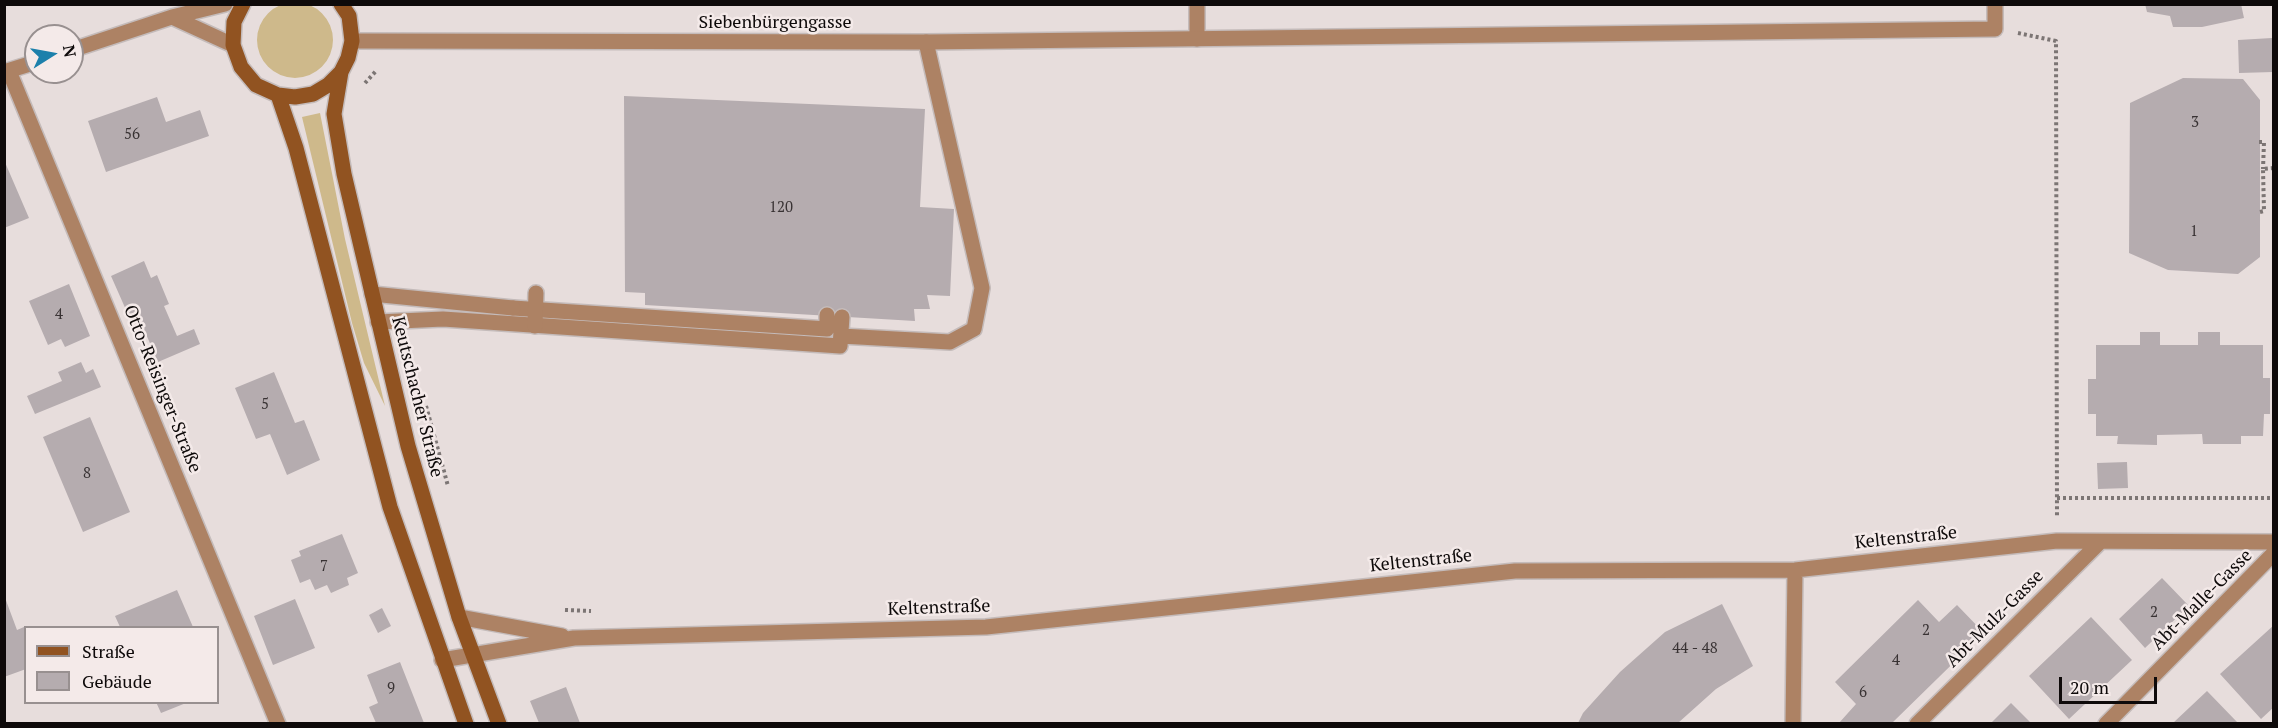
<!DOCTYPE html>
<html>
<head>
<meta charset="utf-8">
<style>
  body { margin:0 }
  #map { position:relative; width:2278px; height:728px; overflow:hidden; background:#e7dddc; font-family:"PT Serif",serif }
  canvas { display:block }
  .frame { position:absolute; inset:0; border:6px solid #0e0a0a; pointer-events:none }
  .legend { position:absolute; left:24px; top:626px; width:195px; height:78px; box-sizing:border-box; background:#f4eae9; border:2px solid #989090; margin:0; padding:8px 10px; list-style:none; font-size:18px; color:#0e0a0a }
  .legend li { display:flex; align-items:center; gap:12px; height:30px }
  .legend b { width:30px; border:2px solid #989090 }
  .north { position:absolute; left:24px; top:24px; width:60px; height:60px; box-sizing:border-box; background:#f4eae9; border:2px solid #989090; border-radius:50%; rotate:79deg; font-size:16px; font-weight:700; line-height:24px; text-align:center; color:#0e0a0a }
  .north::after { content:''; display:block; margin:auto; width:21px; height:27px; background:#1c80ab; clip-path:polygon(50% 0,100% 100%,50% 72%,0 100%) }
  .scale { position:absolute; left:2059px; top:677px; width:98px; height:27px; box-sizing:border-box; border:3px solid #0e0a0a; border-top:0; padding-left:8px; font-size:18px; line-height:21px; white-space:nowrap; color:#0e0a0a; -webkit-text-stroke:4px #f4eae9; paint-order:stroke }
</style>
</head>
<body>
<div id="map">
<canvas width="2278" height="728"></canvas>
<div class="frame"></div>
<ul class="legend">
<li><b style="height:8px;background:#915321"></b>Straße</li>
<li><b style="height:16px;background:#b5acaf"></b>Gebäude</li>
</ul>
<div class="north">N</div>
<div class="scale">20 m</div>
</div>
<script>
const c = document.querySelector('canvas').getContext('2d');
c.lineJoin = 'round';
function paint(path, color) { c.fillStyle = color; c.fill(path, 'evenodd'); }
const toPath = rows => new Path2D(rows.map(r => 'M' + r).join(''));
function trace(path, color, width, dash) { c.strokeStyle = color; c.lineWidth = width; c.lineCap = dash ? 'butt' : 'round'; c.setLineDash(dash || []); c.stroke(path); }
function write(font, color, halo, rows, align = 'center') {
  c.font = font + ' "PT Serif",serif'; c.lineWidth = 5; c.setLineDash([]); c.textBaseline = 'middle'; c.strokeStyle = halo; c.fillStyle = color; for (const [text, x, y, turn = 0] of rows) {
    c.save(); c.translate(x, y); c.rotate((+turn || 0) * Math.PI / 180); c.textAlign = isNaN(turn) ? turn : align; if (halo) c.strokeText(text, 0, 0); c.fillText(text, 0, 0); c.restore();
  }
}
paint(toPath([
  '257 40a38 38 0 1 1 76 0a38 38 0 1 1-76 0Z',
  [320,113,345,239,385,406,364,363,352,323,302,117]
]), '#ceb98b');
paint(toPath([
  [2145,4,2241,4,2244,18,2202,27,2173,27,2170,16,2147,12],
  [2272,38,2273,72,2239,73,2238,40],
  [2183,78,2243,79,2260,100,2260,257,2238,274,2168,270,2129,253,2130,103],
  [624,96,925,109,920,207,954,209,950,296,927,295,930,309,914,309,915,321,645,305,645,293,625,292],
  [157,97,166,122,200,110,209,136,106,172,88,121],
  [4,160,29,218,4,228],
  [144,261,151,278,157,275,169,304,164,306,177,336,194,329,200,344,158,362,146,334,138,337,111,276],
  [69,284,90,336,65,347,61,339,48,345,29,301],
  [2140,332,2160,332,2160,345,2198,345,2198,332,2220,332,2220,345,2263,345,2263,378,2270,378,2270,414,2264,414,2263,436,2241,436,2241,444,2203,444,2202,434,2157,435,2157,445,2117,444,2118,436,2096,436,2096,414,2088,414,2088,379,2096,379,2096,345,2140,345],
  [81,362,86,373,93,369,101,387,35,414,27,396,62,381,58,372],
  [274,372,295,423,304,420,320,460,287,475,270,434,256,439,235,388],
  [90,417,130,512,83,532,43,437],
  [2127,462,2128,488,2098,489,2097,463],
  [342,534,358,573,347,578,349,585,331,593,327,585,315,590,310,579,300,583,291,560,301,556,299,551],
  [2162,578,2189,606,2145,648,2119,619],
  [177,590,193,627,120,627,115,616],
  [4,595,17,630,24,627,26,629,26,669,4,677],
  [295,599,315,648,273,665,254,616],
  [1918,600,1939,622,1957,605,1984,633,1892,723,1839,723,1856,704,1835,682],
  [1722,604,1753,666,1716,689,1678,723,1578,723,1583,713,1620,672,1665,632],
  [382,608,391,626,378,633,369,615],
  [2091,617,2132,660,2069,719,2029,676],
  [2274,625,2274,707,2261,719,2220,674],
  [400,662,424,723,376,723,369,707,378,703,367,675],
  [566,687,580,723,539,723,530,701],
  [2207,691,2238,723,2173,723],
  [156,702,186,702,186,703,161,713],
  [2011,703,2031,723,1991,723]
]), '#b5acaf');
const service = toPath([
  [1197,4,1197,39],
  [513,308,827,329,827,315],
  [378,322,443,319,840,346,842,317],
  [841,336,950,342,974,329,982,288,926,42]
]);
const minor = toPath([
  [172,17,233,45],
  [352,41,926,42,1995,29,1995,4],
  [72,50,172,17,225,4],
  [9,71,278,724],
  [4,72,36,62],
  [372,294,513,308],
  [535,326,536,293],
  [459,617,562,636],
  [442,660,574,638,986,627,1515,571,1795,570,2057,541,2274,542],
  [1793,724,1795,570],
  [1917,724,2100,542],
  [2106,724,2274,553]
]);
const secondary = toPath([
  [243,4,234,22,233,45,241,67,256,85,278,95,295,97,313,94,328,85,341,72,348,58,352,41,349,16,341,4],
  [341,72,334,114,344,174,408,446,459,617,499,724],
  [278,95,296,148,390,507,466,724]
]);
trace(service, '#c4bbba', 18);
trace(minor, '#c4bbba', 18);
trace(secondary, '#c4bbba', 18);
trace(toPath([
  [2018,33,2056,41,2057,517],
  [365,83,377,70],
  [2259,142,2264,142,2263,169],
  [2260,212,2264,211,2263,169,2274,168],
  [426,406,448,486],
  [2057,498,2274,498],
  [565,610,591,611]
]), '#7c7574', 4, [3, 3]);
trace(service, '#ad8264', 15);
trace(minor, '#ad8264', 15);
trace(secondary, '#915321', 15);
write('15px', '#383233', null, [
  ["3",2195,123],
  ["56",132,135],
  ["120",781,208],
  ["1",2194,232],
  ["4",59,315],
  ["5",265,405],
  ["8",87,474],
  ["7",324,567],
  ["2",2154,613],
  ["2",1926,631],
  ["44 - 48",1695,649],
  ["4",1896,661],
  ["9",391,689],
  ["6",1863,693]
]);
write('18px', '#0e0a0a', '#f4eae9', [
  ["Siebenbürgengasse",775,23],
  ["Otto-Reisinger-Straße",162,389,68],
  ["Keutschacher Straße",417,397,76],
  ["Keltenstraße",1906,538,-6],
  ["Keltenstraße",1421,561,-6],
  ["Abt-Malle-Gasse",2202,600,-45],
  ["Keltenstraße",939,608,-2],
  ["Abt-Mulz-Gasse",1995,619,-45]
]);
</script>
</body>
</html>
